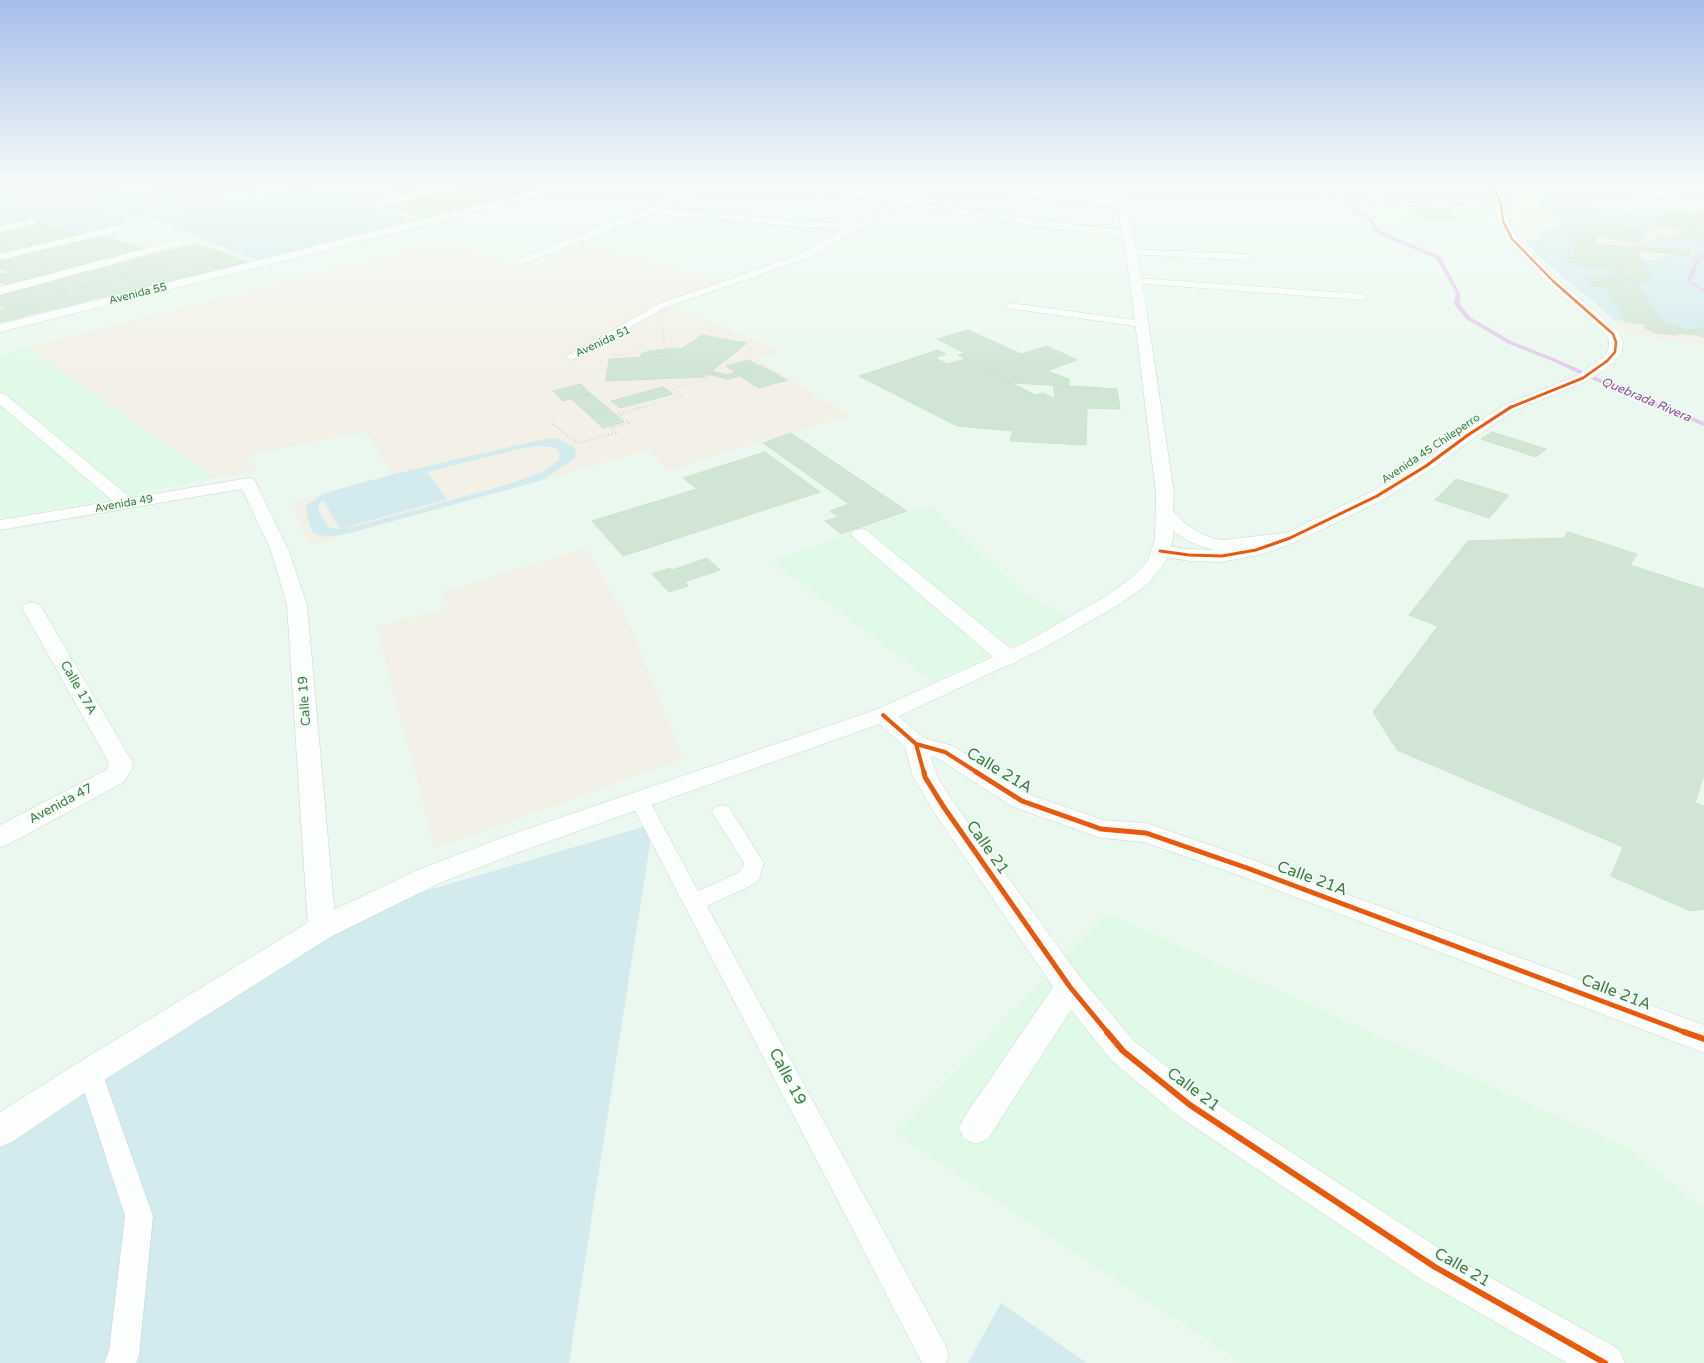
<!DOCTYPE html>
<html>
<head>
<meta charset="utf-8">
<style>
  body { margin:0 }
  canvas { display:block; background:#eaf8ef }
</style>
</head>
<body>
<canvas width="1704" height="1363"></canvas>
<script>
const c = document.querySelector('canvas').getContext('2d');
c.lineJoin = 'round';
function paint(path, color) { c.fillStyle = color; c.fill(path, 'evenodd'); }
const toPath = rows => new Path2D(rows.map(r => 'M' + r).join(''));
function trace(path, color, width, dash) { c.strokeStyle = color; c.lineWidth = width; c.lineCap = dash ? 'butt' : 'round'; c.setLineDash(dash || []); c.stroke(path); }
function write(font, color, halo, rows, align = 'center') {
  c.font = font + ' "Varela Round",sans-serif'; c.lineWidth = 3; c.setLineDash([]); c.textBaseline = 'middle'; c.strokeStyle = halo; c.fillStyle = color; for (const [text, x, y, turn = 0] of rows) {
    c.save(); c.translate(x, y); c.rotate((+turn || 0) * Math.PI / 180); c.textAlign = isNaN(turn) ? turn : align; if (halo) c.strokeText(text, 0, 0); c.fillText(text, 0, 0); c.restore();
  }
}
paint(toPath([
  [28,348,215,478,0,519,0,355],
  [930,505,1027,595,1069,617,1022,641,933,682,771,561],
  [1106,913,1628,1148,1704,1208,1704,1363,1241,1363,895,1133]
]), '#e0fae7');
paint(toPath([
  [1365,205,1477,209,1492,224,1376,219]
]), '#e0fce2');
paint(toPath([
  [1516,196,1634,213,1674,213,1677,205,1704,210,1704,345,1627,335,1626,333,1599,306,1536,254,1525,240,1520,226],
  [443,240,524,269,586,243,721,281,660,304,692,314,783,352,756,358,849,416,792,432,668,471,649,450,308,545,293,502,393,474,365,431,247,456,257,470,215,478,28,348],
  [586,548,629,623,683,759,435,849,376,627,448,608,441,592]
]), '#f3f0e7');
paint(toPath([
  [0,183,95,183,109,187,119,185,136,191,170,183,296,183,133,218,94,204,132,222,79,235,31,222,0,228],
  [300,184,414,220,256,260,148,217],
  [1540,200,1634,213,1661,217,1652,224,1646,231,1580,221,1571,232,1576,233,1576,242,1571,241,1577,257,1535,253,1525,240,1536,241,1544,235,1538,234,1538,233,1558,228,1562,225,1557,217,1540,206],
  [1659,234,1704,242,1704,327,1692,330,1683,329,1670,324,1662,323,1635,280,1654,281,1641,258,1652,260,1675,254,1692,256,1699,252,1651,243],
  [1537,254,1567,257,1570,265,1612,269,1616,278,1595,276,1596,279,1588,278,1592,286,1607,287,1626,322,1614,320,1599,306,1571,284],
  [556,438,574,447,576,452,574,459,543,480,346,534,329,536,318,535,313,532,310,526,305,506,325,493,394,474,544,439],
  [539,446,553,447,559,451,559,460,544,471,509,484,353,527,344,528,447,499,427,472,523,448],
  [323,500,340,528,340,529,331,528,327,525,319,512,318,506],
  [653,824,569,1363,0,1363,0,1136,354,912],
  [1001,1303,1087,1363,968,1363]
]), '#d3ebee');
paint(toPath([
  [1302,183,1306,183,1327,194,1348,200,1353,206,1374,221,1376,228,1391,236,1440,256,1460,293,1460,304,1470,317,1513,342,1556,359,1633,394,1704,422,1704,426,1629,396,1552,361,1509,344,1466,319,1454,304,1456,293,1436,258,1387,238,1372,230,1371,222,1351,208,1346,202,1325,196,1302,183],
  [1702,254,1704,254,1704,257,1699,262,1691,281,1704,289,1704,292,1686,281,1695,261,1702,254]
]), '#e4caec');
const building = toPath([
  [313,183,339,183,342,184,328,187,313,183],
  [371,183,392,183,402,186,385,189,366,184,371,183],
  [414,183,434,189,421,192,402,186,414,183],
  [414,183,437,183,448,186,434,189,414,183],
  [482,183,502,188,489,191,470,186,482,183],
  [482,183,506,183,514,185,502,188,482,183],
  [522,183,537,183,554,187,540,190,515,184,522,183],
  [537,183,557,183,564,184,554,187,537,183],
  [515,184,540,190,527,194,503,187,515,184],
  [402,186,421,192,407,196,385,189,402,186],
  [470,186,489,191,476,194,457,189,470,186],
  [503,187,527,194,514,197,491,190,503,187],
  [76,189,86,194,69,201,46,205,30,203,27,199,16,196,40,190,49,192,76,189],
  [457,189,476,194,464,197,444,192,457,189],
  [491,190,514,197,502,200,479,194,491,190],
  [444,192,464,197,452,201,430,195,444,192],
  [479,194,502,200,486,204,464,197,479,194],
  [430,195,452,201,439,205,416,199,430,195],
  [464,197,486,204,473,207,452,201,464,197],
  [416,199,439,205,425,208,405,202,416,199],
  [452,201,473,207,459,211,439,205,452,201],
  [405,202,425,208,408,212,388,206,405,202],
  [439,205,459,211,443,215,425,208,439,205],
  [425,208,443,215,427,219,408,212,425,208],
  [1414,209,1448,210,1458,221,1423,219,1414,209],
  [1666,213,1688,214,1690,213,1704,215,1704,234,1651,224,1666,213],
  [1580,221,1646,231,1639,242,1572,231,1580,221],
  [38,223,58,229,34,234,16,228,38,223],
  [16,228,34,234,15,239,0,234,0,232,16,228],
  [58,229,81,235,55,242,34,234,58,229],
  [1683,230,1704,234,1704,242,1676,237,1683,230],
  [1576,233,1597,237,1594,239,1596,244,1635,248,1645,266,1577,257,1571,241,1576,242,1573,236,1576,233],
  [0,234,15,239,0,242,0,234],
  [34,234,55,242,36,246,15,239,34,234],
  [101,236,125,243,104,248,79,242,101,236],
  [15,239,36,246,17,251,0,246,0,242,15,239],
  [79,242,104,248,88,252,64,245,79,242],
  [125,243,147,250,124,256,101,249,125,243],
  [195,244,221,252,199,258,173,250,195,244],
  [64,245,88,252,69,256,44,250,64,245],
  [0,246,17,251,0,255,0,246],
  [1635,246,1689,251,1692,256,1637,250,1635,246],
  [101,249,124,256,107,261,84,253,101,249],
  [44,250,69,256,46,262,24,255,44,250],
  [173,250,199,258,180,263,155,254,173,250],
  [221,252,248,262,221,269,197,259,221,252],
  [84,253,107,261,88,266,65,258,84,253],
  [155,254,180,263,163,268,136,259,155,254],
  [24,255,46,262,28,267,6,260,24,255],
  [1567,257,1645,266,1654,282,1616,278,1612,269,1570,265,1567,257],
  [65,258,88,266,68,271,46,262,65,258],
  [136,259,163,268,143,273,119,264,136,259],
  [197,259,221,269,200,274,180,263,197,259],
  [6,260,28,267,10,272,0,269,0,261,6,260],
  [46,262,68,271,47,276,25,268,46,262],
  [180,263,200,274,182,278,162,268,180,263],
  [119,264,143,273,125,278,100,269,119,264],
  [25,268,47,276,27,281,7,273,25,268],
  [162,268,182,278,164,283,143,273,162,268],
  [100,269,125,278,105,283,80,274,100,269],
  [7,273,27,281,9,286,0,282,0,274,7,273],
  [143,273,164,283,141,288,122,278,143,273],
  [80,274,105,283,88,287,63,278,80,274],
  [1595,276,1635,280,1662,323,1670,324,1683,329,1692,330,1704,327,1704,337,1696,335,1680,333,1676,335,1656,333,1643,327,1650,324,1626,322,1607,287,1591,286,1587,278,1596,279,1595,276],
  [63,278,88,287,69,292,43,283,63,278],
  [122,278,141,288,122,293,102,283,122,278],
  [43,283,69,292,44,298,21,289,43,283],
  [102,283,122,293,97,298,80,289,102,283],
  [21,289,44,298,24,303,0,295,21,289],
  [80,289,97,298,79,303,61,294,80,289],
  [61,294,79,303,58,308,42,299,61,294],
  [0,295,24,303,6,308,0,306,0,295],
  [42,299,58,308,40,312,22,304,42,299],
  [22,304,40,312,13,319,0,313,0,310,22,304],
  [0,313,13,319,0,322,0,313],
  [968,330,1021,354,1047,346,1077,360,1047,371,1069,379,1069,386,1012,383,958,355,964,353,937,339,968,330],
  [702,335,747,343,704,377,606,381,609,359,668,356,674,354,702,335],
  [672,348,681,349,674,354,668,356,639,357,643,353,650,351,672,348],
  [938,350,946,354,935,358,948,364,965,359,1035,395,1043,393,1055,399,1053,385,1117,389,1120,409,1087,408,1086,445,1010,441,1013,431,957,426,859,376,938,350],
  [749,360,757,365,735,372,726,366,749,360],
  [760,365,787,380,759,388,740,376,728,379,707,374,711,371,726,375,760,365],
  [581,384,591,394,563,401,553,391,581,384],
  [663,387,673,394,620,408,611,401,663,387],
  [591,394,608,408,588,414,571,399,591,394],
  [608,408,624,422,603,428,588,414,608,408],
  [1492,432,1546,449,1536,457,1481,439,1492,432],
  [791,433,907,511,841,534,825,521,838,517,830,511,849,504,763,443,791,433],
  [765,452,820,492,623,556,592,521,697,489,683,478,765,452],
  [1456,479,1509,495,1489,518,1435,500,1456,479],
  [1568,532,1637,554,1630,565,1704,589,1704,775,1695,803,1704,806,1704,909,1690,911,1611,876,1623,847,1397,750,1373,712,1438,626,1409,615,1468,541,1564,538,1568,532],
  [707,558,720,570,685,582,688,586,669,592,652,574,670,568,672,570,707,558]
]);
paint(building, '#d1e5d4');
trace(building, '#cce2cf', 1);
const lane = toPath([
  [1623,183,1638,183,1670,188,1674,190,1670,192,1627,185,1623,183],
  [1369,199,1502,209,1506,211,1502,213,1372,203,1368,201,1369,199],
  [1131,249,1248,254,1252,257,1248,260,1128,254,1127,252,1128,250,1131,249],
  [751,272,754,273,755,275,754,277,666,307,574,359,570,360,565,357,660,303,751,272],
  [1136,278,1363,294,1368,297,1363,300,1133,283,1131,281,1136,278],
  [1010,303,1142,321,1147,324,1142,327,1007,308,1005,306,1010,303],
  [639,792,646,794,698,891,738,873,742,869,744,863,712,812,715,807,722,805,729,807,764,863,759,879,752,885,707,906,945,1344,949,1355,946,1363,922,1363,629,799,632,794,639,792],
  [90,1061,99,1064,102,1072,153,1216,139,1356,136,1363,104,1363,109,1351,125,1216,78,1072,81,1064,90,1061]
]);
const street = toPath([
  [341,183,357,183,355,185,330,191,325,188,327,186,341,183],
  [454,183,470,183,468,185,387,204,382,201,384,199,454,183],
  [568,183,583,183,581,185,427,225,0,332,0,324,568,183],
  [707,183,719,183,717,185,663,209,852,225,892,203,780,186,775,183,796,183,900,199,934,183,945,183,944,185,912,201,1051,222,1128,231,1133,234,1128,237,1051,228,903,205,807,258,751,278,747,277,745,275,747,273,799,254,842,230,652,214,526,263,522,264,516,261,518,259,646,209,707,183],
  [956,183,976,183,1067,197,1120,200,1125,203,1120,206,1067,203,961,186,956,183],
  [1487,183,1496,183,1506,203,1508,221,1517,238,1551,274,1618,331,1623,342,1622,352,1612,364,1588,381,1514,411,1474,438,1432,469,1383,500,1296,542,1263,554,1222,562,1189,561,1153,555,1151,551,1153,547,1160,545,1189,549,1222,550,1252,545,1284,534,1371,492,1420,463,1462,432,1504,405,1578,375,1602,358,1608,351,1609,342,1607,336,1543,278,1508,241,1498,221,1496,203,1487,183],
  [1561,183,1586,183,1678,194,1683,197,1678,200,1566,186,1561,183],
  [31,219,35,220,36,222,35,224,0,232,0,226,31,219],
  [115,226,119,227,120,229,119,231,0,260,0,254,115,226],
  [178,240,182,241,183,243,182,245,0,295,0,287,178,240],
  [0,393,5,394,131,498,248,478,254,479,256,483,289,551,307,605,336,928,332,936,322,939,312,936,308,928,287,605,271,551,242,489,0,530,0,520,113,501,0,405,0,393],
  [860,529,866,530,1016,653,1019,658,1016,663,1008,665,1000,663,854,538,851,534,854,530,860,529],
  [32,602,39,604,42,608,133,763,132,769,124,782,9,844,0,847,0,825,106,770,109,763,22,608,25,604,32,602],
  [883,708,891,710,924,738,953,746,1031,795,1103,820,1146,823,1256,861,1704,1025,1704,1053,1238,875,1144,842,1101,838,1013,807,937,758,931,756,937,776,952,800,1081,978,1134,1041,1202,1094,1448,1254,1619,1349,1625,1363,1567,1363,1422,1280,1178,1116,1112,1061,1071,1010,988,1139,976,1144,964,1139,959,1128,964,1117,1053,987,934,812,913,777,905,747,875,720,872,715,875,710,883,708]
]);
const secondary = toPath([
  [1106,183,1115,183,1125,203,1133,234,1142,281,1174,493,1173,511,1186,524,1200,533,1215,539,1224,540,1290,532,1296,534,1299,538,1296,542,1224,552,1203,547,1188,541,1173,531,1173,540,1166,561,1148,584,1120,604,1040,650,891,720,519,852,440,883,332,936,101,1082,12,1142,0,1147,0,1112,79,1062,312,920,420,869,501,838,875,710,1026,642,1106,596,1134,576,1148,560,1155,540,1156,493,1130,281,1123,234,1115,203,1106,183]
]);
trace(lane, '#c6d6c9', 1);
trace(street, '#c6d6c9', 1);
trace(secondary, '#c6d8ca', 1);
trace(toPath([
  [22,183,44,188,15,195,26,205],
  [299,183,312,187],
  [130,192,162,197,146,207,174,207,134,222],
  [357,201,367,205],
  [39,205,65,202,73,206,72,209,65,213,49,218],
  [76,205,103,212],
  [77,205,144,188,154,183],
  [133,221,159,228],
  [1561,222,1579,220,1651,231,1659,226],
  [1556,229,1660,247,1691,250,1704,256],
  [1655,229,1680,234],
  [1600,236,1610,225],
  [196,237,234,249],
  [1638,242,1641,242,1650,232],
  [1552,251,1552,238,1577,221],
  [1556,256,1613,262]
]), '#cad9cb', 1, [0.5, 1.5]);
trace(toPath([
  [663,326,664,348],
  [634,343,650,351],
  [615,355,643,353],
  [640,408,682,396,672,389,703,380,711,375]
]), '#cad9cb', 1.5, [0.5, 2]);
trace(toPath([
  [553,424,577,443,616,433,610,428,629,423,619,414,643,407]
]), '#cad9cb', 2, [1, 2.5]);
paint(lane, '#fcfefd');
paint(street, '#fcfefd');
paint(secondary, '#fcfefd');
trace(toPath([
  [1491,183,1501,203,1503,221,1512,239,1554,282]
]), '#e8590c', 2);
trace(toPath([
  [1509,408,1583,378,1607,361,1615,352,1616,342,1613,334,1553,281]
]), '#e8590c', 2.5);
trace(toPath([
  [1160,551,1189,555,1222,556,1256,550,1290,538,1377,496,1426,466,1468,435,1511,407]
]), '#e8590c', 3);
trace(toPath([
  [883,715,916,744,924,773],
  [916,744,945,752,978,773]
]), '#e8590c', 4);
trace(toPath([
  [924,772,925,777,943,806,1070,987,1108,1033],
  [976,772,1022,801,1101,829,1146,833,1247,868,1687,1033]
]), '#e8590c', 5);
trace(toPath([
  [1107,1032,1123,1051,1190,1105,1435,1267,1605,1363],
  [1684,1032,1704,1039]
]), '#e8590c', 6);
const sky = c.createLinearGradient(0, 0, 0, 373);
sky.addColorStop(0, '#a6bdea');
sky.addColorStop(0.49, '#f6fcf8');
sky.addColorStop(1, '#f6fcf800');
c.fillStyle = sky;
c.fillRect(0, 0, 1704, 373);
write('11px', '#477a4a', '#edfff2', [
  ["Avenida 55",138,294,-14],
  ["Avenida 51",603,342,-25],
  ["Avenida 45 Chileperro",1431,449,-34],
  ["Avenida 49",124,504,-10]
]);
write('italic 12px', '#9a45a6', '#edfff2', [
  ["Quebrada Rivera",1646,400,23]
]);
write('13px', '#477a4a', '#edfff2', [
  ["Calle 17A",78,688,60],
  ["Calle 19",305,701,-94],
  ["Avenida 47",61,804,-28]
]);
write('16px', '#477a4a', '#edfff2', [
  ["Calle 21A",999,771,31],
  ["Calle 21",987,848,55],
  ["Calle 21A",1312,879,20],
  ["Calle 21A",1616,993,21],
  ["Calle 19",787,1077,62],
  ["Calle 21",1193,1090,37],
  ["Calle 21",1462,1268,30]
]);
</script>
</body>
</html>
